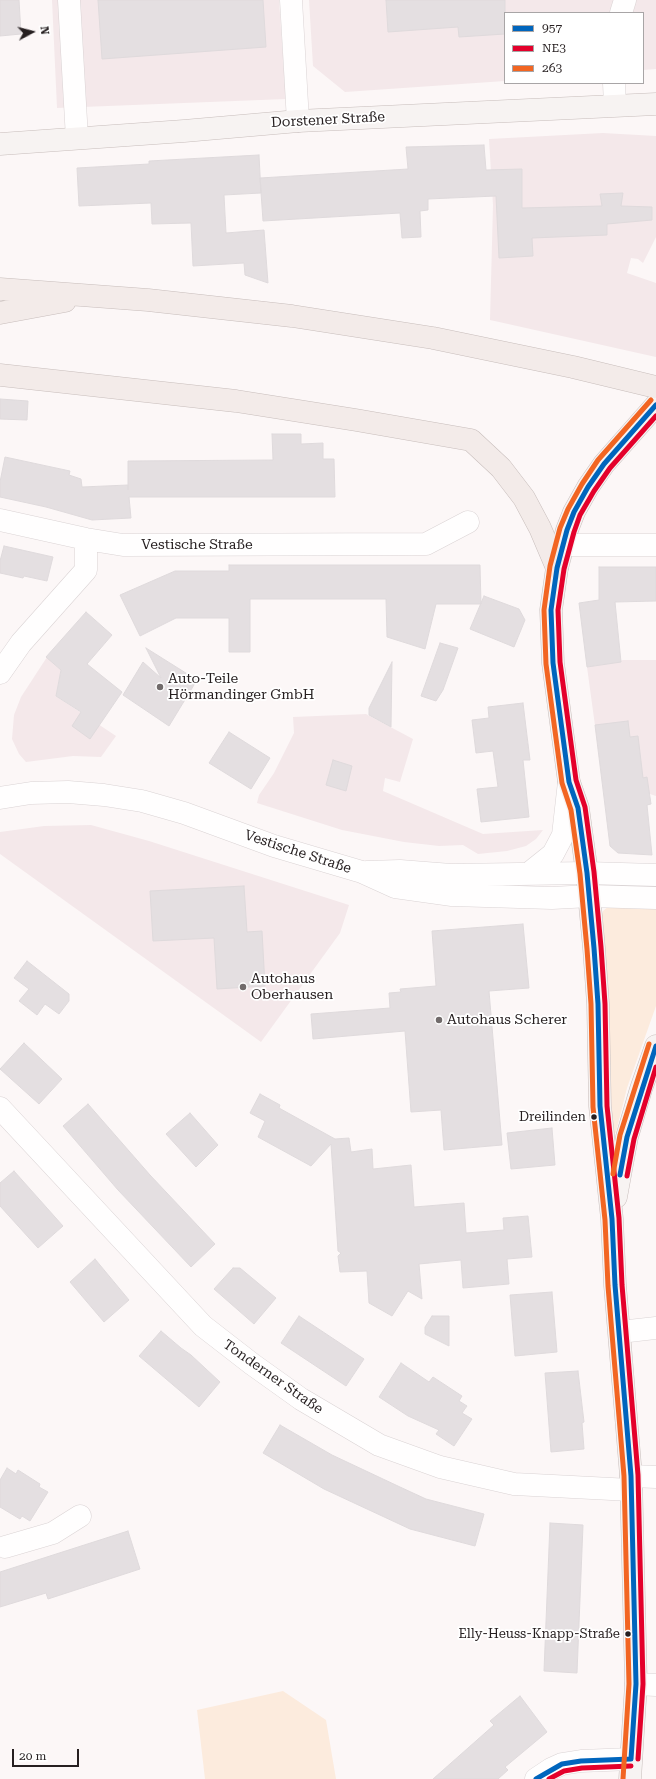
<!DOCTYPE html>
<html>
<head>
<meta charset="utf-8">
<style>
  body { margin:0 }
  #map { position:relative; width:656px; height:1779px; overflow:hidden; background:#fcf7f7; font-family:"Roboto Serif",serif }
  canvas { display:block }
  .legend { position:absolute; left:504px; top:12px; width:140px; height:72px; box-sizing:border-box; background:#fff; border:1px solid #a8a5a6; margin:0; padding:5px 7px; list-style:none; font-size:12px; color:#261f20 }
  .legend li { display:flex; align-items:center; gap:8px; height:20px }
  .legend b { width:20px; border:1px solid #a8a5a6 }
  .north { position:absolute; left:12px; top:12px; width:40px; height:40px; -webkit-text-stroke:3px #fff; paint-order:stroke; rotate:83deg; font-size:11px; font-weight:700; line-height:16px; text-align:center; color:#261f20 }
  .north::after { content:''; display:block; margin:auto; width:14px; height:18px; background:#261f20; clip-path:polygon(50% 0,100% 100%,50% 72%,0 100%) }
  .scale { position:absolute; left:12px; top:1749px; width:67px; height:18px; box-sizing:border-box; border:2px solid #261f20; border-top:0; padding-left:5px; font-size:12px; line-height:14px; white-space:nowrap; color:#261f20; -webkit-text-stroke:3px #fff; paint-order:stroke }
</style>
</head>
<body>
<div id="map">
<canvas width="656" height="1779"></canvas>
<ul class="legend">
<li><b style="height:5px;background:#0065bd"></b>957</li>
<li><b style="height:5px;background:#e4002b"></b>NE3</li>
<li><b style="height:5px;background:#f26522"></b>263</li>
</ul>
<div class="north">N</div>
<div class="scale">20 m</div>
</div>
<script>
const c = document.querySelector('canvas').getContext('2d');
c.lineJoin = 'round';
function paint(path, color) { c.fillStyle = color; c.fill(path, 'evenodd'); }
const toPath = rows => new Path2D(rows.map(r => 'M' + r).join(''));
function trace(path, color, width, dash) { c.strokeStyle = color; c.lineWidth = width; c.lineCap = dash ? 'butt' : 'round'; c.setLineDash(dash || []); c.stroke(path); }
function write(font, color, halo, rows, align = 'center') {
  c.font = font + ' "Roboto Serif",serif'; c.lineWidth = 3.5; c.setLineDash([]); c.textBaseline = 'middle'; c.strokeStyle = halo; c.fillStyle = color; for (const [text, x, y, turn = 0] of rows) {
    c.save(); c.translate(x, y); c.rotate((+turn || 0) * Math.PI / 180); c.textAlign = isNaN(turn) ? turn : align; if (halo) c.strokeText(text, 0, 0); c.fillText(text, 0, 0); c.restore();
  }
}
paint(toPath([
  [52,0,279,0,286,99,57,108],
  [309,0,656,0,656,69,643,70,643,13,505,13,505,81,345,92,313,66],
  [603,133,656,136,656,237,643,263,638,259,631,258,627,273,656,283,656,357,490,320,493,205,489,139],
  [47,657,61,670,56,696,116,736,101,757,73,756,26,762,19,754,12,739,14,715,21,697],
  [623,660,656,660,656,796,644,792,632,751,599,755,587,667],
  [366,714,413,739,400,782,385,778,383,791,483,834,543,830,536,839,526,846,507,851,478,854,463,845,439,846,404,842,342,830,257,803,259,795,274,773,294,733,293,717],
  [91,825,149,841,349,905,340,933,261,1042,0,854,0,832,44,826]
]), '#f4e8ea');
paint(toPath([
  [656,904,656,1006,627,1088,616,1132,614,1134,612,1131,610,1047,601,919,603,911,610,905],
  [283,1691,326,1720,336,1779,205,1779,197,1710]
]), '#fcebdd');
const building = toPath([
  [0,0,19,0,21,34,0,36,0,0],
  [98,0,263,0,266,47,102,59,98,0],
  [386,0,505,0,505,34,459,37,458,27,388,32,386,0],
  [484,145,486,170,522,169,522,208,602,206,600,194,623,193,621,206,652,207,652,220,607,224,607,235,532,238,533,256,499,258,496,196,428,199,428,210,420,211,421,237,402,238,400,213,263,221,260,178,408,169,406,147,484,145],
  [259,155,261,193,224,195,226,233,264,230,268,283,245,275,244,263,193,266,191,223,152,224,151,203,79,206,77,168,149,164,149,161,259,155],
  [0,399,28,401,27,420,0,419,0,399],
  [272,434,301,434,301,444,323,443,323,459,334,459,335,497,129,497,131,518,92,520,46,507,0,497,0,482,5,457,70,471,69,475,81,479,82,487,128,485,128,490,128,461,273,460,272,434],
  [4,546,53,557,47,581,24,576,23,578,0,573,0,561,4,546],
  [229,565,480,565,481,604,436,604,425,649,387,637,386,599,250,599,250,652,229,652,229,618,176,618,140,636,120,595,175,571,229,571,229,565],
  [599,567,656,567,656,601,615,602,621,662,587,667,579,603,599,600,599,567],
  [484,596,519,609,525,620,514,647,470,629,484,596],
  [86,612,112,635,87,664,122,692,90,739,72,726,81,712,56,696,61,670,46,657,86,612],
  [440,643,458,648,443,690,436,701,421,696,440,643],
  [146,648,197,680,169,726,123,695,143,662,161,678,146,648],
  [392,662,391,727,369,715,369,708,392,662],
  [523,703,530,760,523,760,529,817,481,822,477,789,498,787,493,751,476,753,472,720,489,718,488,707,523,703],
  [628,721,630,737,638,736,643,778,647,777,651,804,647,805,652,855,618,853,610,846,595,725,628,721],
  [229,732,270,758,251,789,209,763,229,732],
  [333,760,352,766,346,791,326,785,333,760],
  [244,886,247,932,262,931,265,986,217,989,214,938,153,941,150,891,244,886],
  [523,924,529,988,489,991,502,1145,444,1150,441,1110,411,1112,405,1031,313,1039,311,1014,390,1008,389,993,401,992,400,989,436,986,432,931,523,924],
  [27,961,69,994,69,1001,59,1014,45,1004,37,1015,19,1001,29,989,14,978,27,961],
  [24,1043,62,1079,39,1104,0,1069,24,1043],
  [260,1094,280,1105,279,1108,335,1139,349,1138,351,1152,372,1149,373,1169,411,1165,414,1207,464,1203,466,1233,504,1230,503,1218,528,1216,532,1257,507,1259,509,1284,463,1288,461,1260,419,1264,422,1299,408,1291,392,1316,369,1303,367,1271,340,1272,338,1256,341,1253,338,1251,331,1144,311,1166,258,1137,265,1121,250,1113,260,1094],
  [88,1104,150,1175,215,1244,191,1267,118,1190,63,1126,88,1104],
  [190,1113,218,1145,196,1167,166,1134,190,1113],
  [552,1128,555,1165,511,1169,507,1133,552,1128],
  [14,1171,63,1226,38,1248,0,1206,0,1183,14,1171],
  [95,1259,129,1300,104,1322,70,1282,95,1259],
  [233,1268,240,1268,276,1298,254,1324,214,1289,233,1268],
  [552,1292,557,1352,515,1356,510,1295,552,1292],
  [299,1316,364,1359,346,1386,281,1343,299,1316],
  [432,1316,449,1316,449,1346,425,1334,425,1327,432,1316],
  [161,1331,181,1348,191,1355,220,1382,199,1407,139,1356,161,1331],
  [401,1363,429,1382,433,1377,462,1396,459,1401,467,1406,462,1413,472,1419,454,1446,436,1434,439,1430,408,1416,379,1397,401,1363],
  [578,1371,584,1422,582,1423,584,1449,551,1452,545,1373,578,1371],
  [280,1425,332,1455,400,1487,426,1499,484,1514,475,1546,410,1529,324,1489,263,1453,280,1425],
  [7,1468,16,1474,18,1470,40,1484,39,1487,48,1492,30,1521,22,1516,20,1519,0,1507,0,1480,7,1468],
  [550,1523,583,1525,577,1673,544,1671,550,1523],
  [128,1531,140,1569,48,1599,46,1593,0,1607,0,1572,128,1531],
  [520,1696,547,1732,505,1767,508,1770,498,1779,433,1779,494,1725,490,1721,520,1696]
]);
paint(building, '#e4dfe1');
trace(building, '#dfdadc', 1);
const minor = toPath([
  [69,0,77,138],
  [291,0,298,121],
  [621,13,625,0],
  [614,83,615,105],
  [0,520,86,539,123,545,426,544,468,522],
  [562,545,656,545],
  [0,673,21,643,86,570,86,539],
  [0,798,31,793,68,792,104,795,142,801,184,813,274,846,362,872,395,887,452,895,552,898,590,896,656,898],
  [367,872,400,871,451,875,587,873,656,875],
  [528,874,553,854,563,835,569,782],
  [0,1108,203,1326,252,1364,301,1399,379,1445,440,1467,514,1484,631,1490],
  [620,1332,656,1328],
  [631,1476,656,1477],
  [5,1547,53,1533,80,1516],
  [636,1684,656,1685],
  [536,1779,551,1769,562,1764,581,1761,631,1759]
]);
const major = toPath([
  [0,144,184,131,298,121,656,104],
  [616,1197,627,1137,641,1089,656,1046],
  [630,1779,636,1684,631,1476,615,1285,612,1219,600,1106,598,1004,594,948,587,873,578,808,569,782,553,663,551,610,557,568,567,530,574,512,588,487,604,464,656,405]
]);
const highway = toPath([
  [0,289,148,300,292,316,433,338,573,367,656,387],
  [0,313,65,301],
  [0,375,236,401,356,420,471,440,501,468,524,498,540,528,557,568]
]);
trace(minor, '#dad3d4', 23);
trace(major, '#c7bdbb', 23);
trace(highway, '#c7bdbb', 23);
trace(minor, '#fffefe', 22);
trace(major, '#f7f3f2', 22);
trace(highway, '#f3ebe9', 22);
trace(toPath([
  [620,1175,627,1137,656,1046],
  [631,1759,636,1684,631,1476,615,1285,612,1219,600,1106,598,1004,594,948,587,873,578,808,569,782,553,663,551,610,557,568,567,530,574,512,588,487,604,464,656,405],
  [536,1779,562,1764,581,1761,631,1759]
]), '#0065bd', 5);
trace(toPath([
  [627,1176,634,1139,656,1067],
  [638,1759,643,1684,638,1475,622,1285,619,1218,607,1106,605,1004,601,947,594,872,585,807,576,780,560,662,558,610,564,569,574,532,580,515,594,491,610,468,656,416],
  [549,1779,564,1771,582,1768,631,1766]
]), '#e4002b', 5);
trace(toPath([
  [613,1174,620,1135,649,1044],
  [623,1779,629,1684,624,1476,608,1286,605,1220,593,1107,591,1004,587,949,580,874,571,810,562,783,546,664,544,610,550,566,560,528,568,509,582,484,598,460,651,400]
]), '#f26522', 5);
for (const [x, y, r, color] of [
  [160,687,4,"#716b6b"],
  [243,987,4,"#716b6b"],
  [439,1020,4,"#716b6b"],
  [594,1117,3.5,"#261f20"],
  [628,1634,3.5,"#261f20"]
]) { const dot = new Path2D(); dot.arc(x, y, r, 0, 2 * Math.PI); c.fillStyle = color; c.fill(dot); trace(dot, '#fff', 1.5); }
write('13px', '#261f20', '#fff', [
  ["Dreilinden",586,1117],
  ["Elly-Heuss-Knapp-Straße",620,1634]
], 'right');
write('14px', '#261f20', '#fff', [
  ["Dorstener Straße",328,120,-3],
  ["Vestische Straße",197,545],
  ["Vestische Straße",298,852,18],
  ["Tonderner Straße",273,1377,35]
]);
write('14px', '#261f20', '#fff', [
  ["Auto-Teile",168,679],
  ["Hörmandinger GmbH",168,695],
  ["Autohaus",251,979],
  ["Oberhausen",251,995],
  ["Autohaus Scherer",447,1020]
], 'left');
</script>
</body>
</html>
